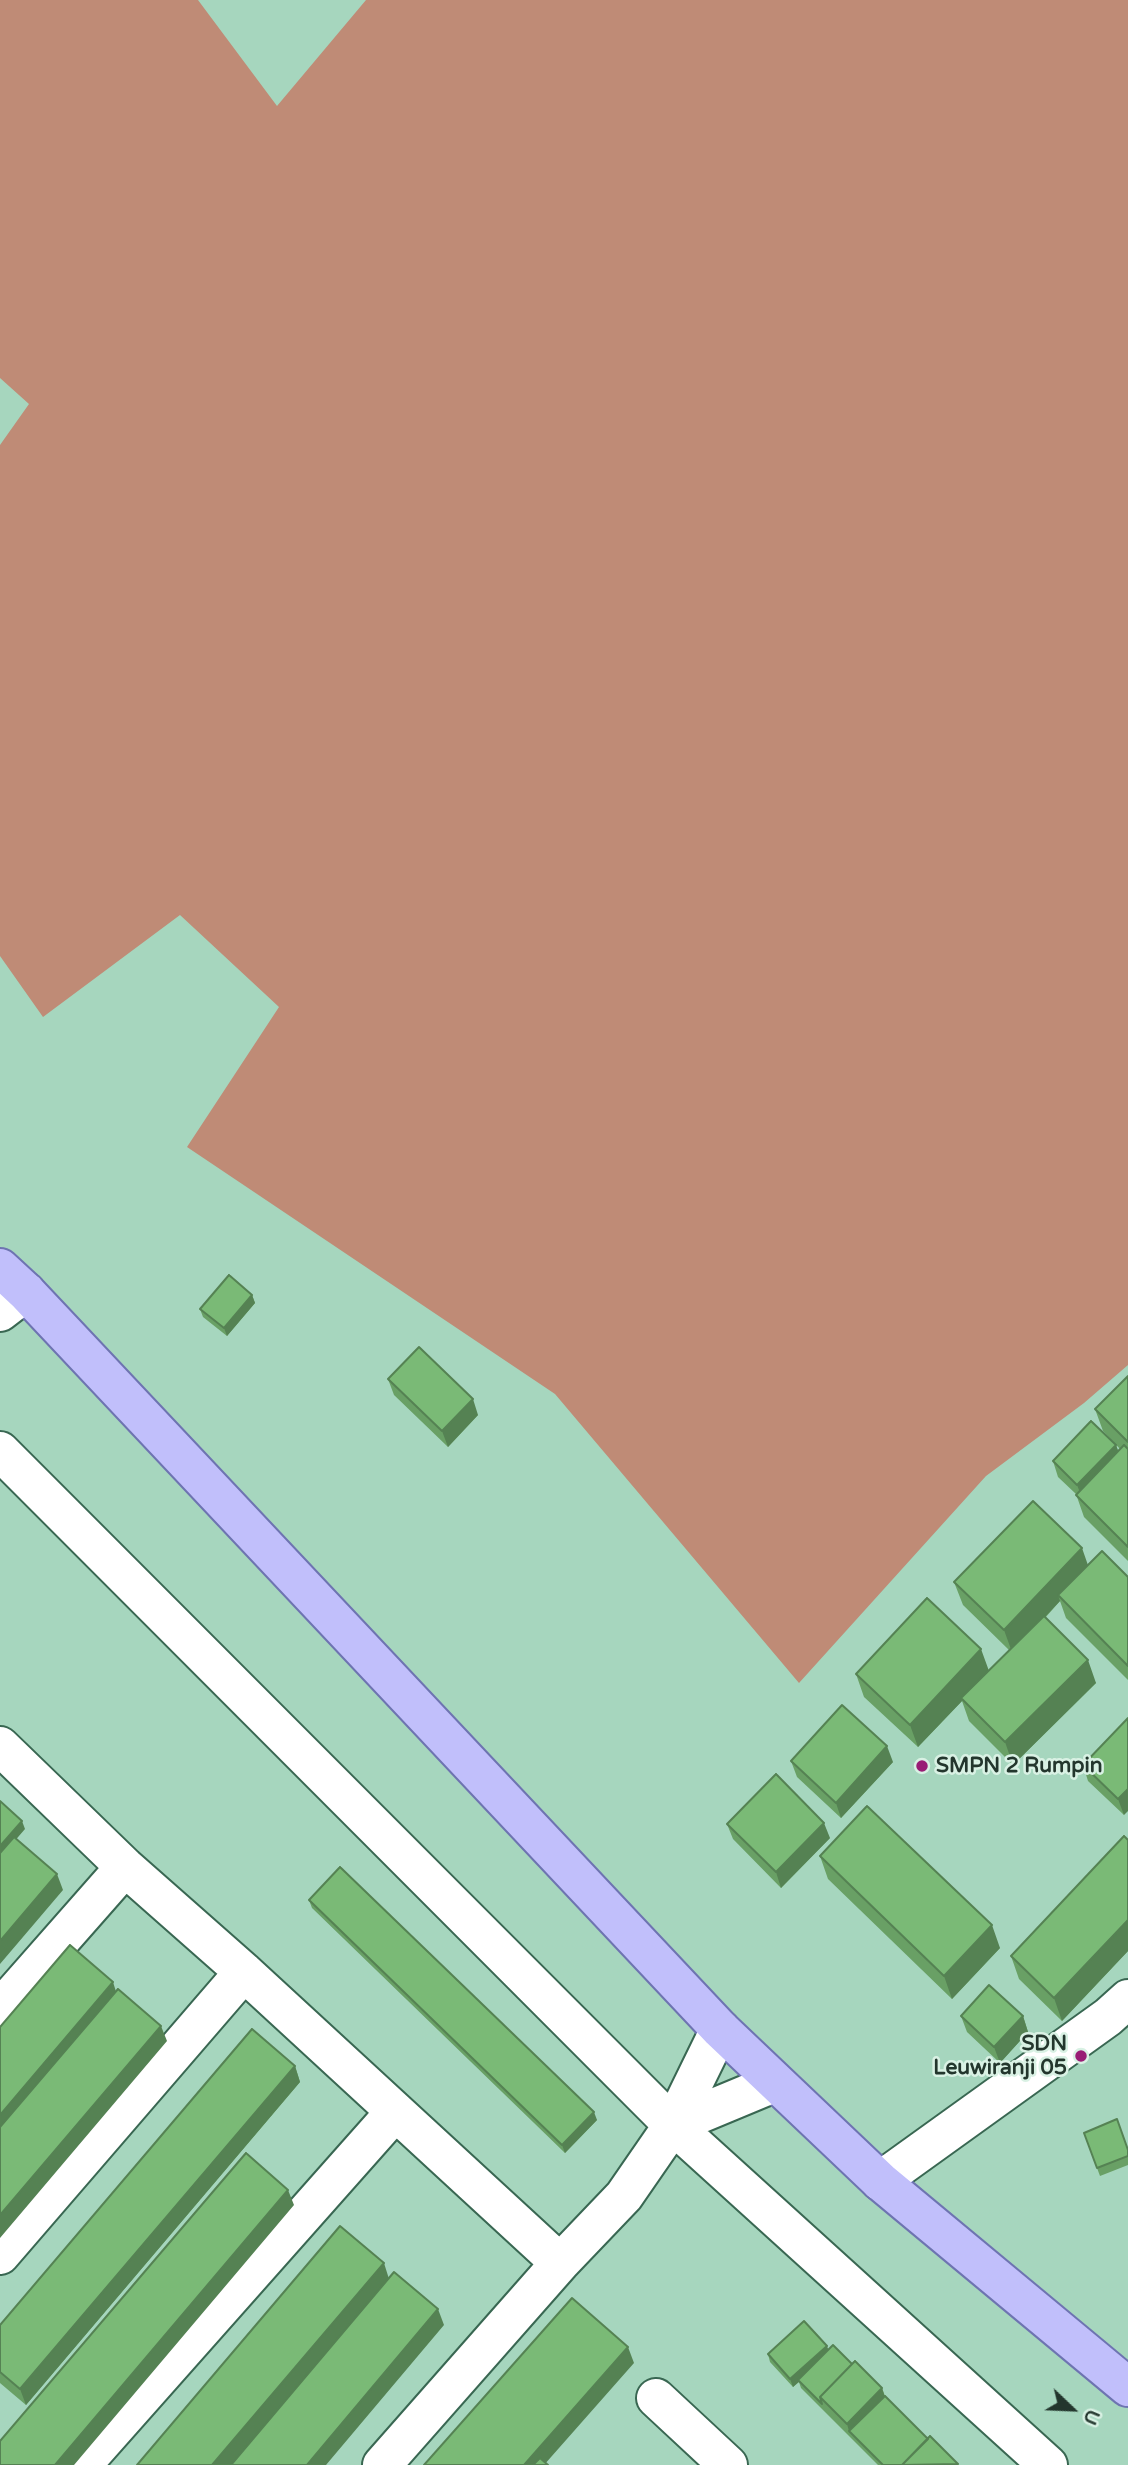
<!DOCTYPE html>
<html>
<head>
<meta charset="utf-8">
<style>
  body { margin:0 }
  #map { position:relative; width:1128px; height:2465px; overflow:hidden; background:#a6d6be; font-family:"Varela Round",sans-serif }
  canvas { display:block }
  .north { position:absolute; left:1037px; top:2374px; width:70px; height:70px; -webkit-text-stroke:5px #d9f1e4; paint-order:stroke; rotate:113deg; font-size:19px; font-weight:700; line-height:28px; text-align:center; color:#23362d }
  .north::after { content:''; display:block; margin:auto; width:24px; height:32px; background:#23362d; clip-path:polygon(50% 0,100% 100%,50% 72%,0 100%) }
</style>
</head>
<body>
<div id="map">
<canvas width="1128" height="2465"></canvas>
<div class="north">U</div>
</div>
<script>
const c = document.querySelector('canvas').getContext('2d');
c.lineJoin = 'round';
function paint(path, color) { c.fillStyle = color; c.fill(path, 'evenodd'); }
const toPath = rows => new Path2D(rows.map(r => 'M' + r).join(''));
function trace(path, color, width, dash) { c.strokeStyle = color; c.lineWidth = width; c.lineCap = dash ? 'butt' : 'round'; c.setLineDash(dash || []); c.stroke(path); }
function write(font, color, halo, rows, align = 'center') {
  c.font = font + ' "Varela Round",sans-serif'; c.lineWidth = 5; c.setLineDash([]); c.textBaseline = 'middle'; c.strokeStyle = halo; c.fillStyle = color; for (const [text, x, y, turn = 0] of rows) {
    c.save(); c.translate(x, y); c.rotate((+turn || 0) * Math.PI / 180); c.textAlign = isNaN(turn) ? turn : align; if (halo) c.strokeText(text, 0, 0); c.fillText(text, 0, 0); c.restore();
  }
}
paint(toPath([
  [0,0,198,0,277,106,366,0,1128,0,1128,1365,1084,1403,986,1476,799,1683,555,1394,187,1147,279,1007,180,915,43,1017,0,956,0,445,29,404,0,378]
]), '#bf8b76');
const minor = toPath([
  [0,1312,26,1292],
  [0,1451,673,2125,1048,2465],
  [0,1746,125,1867,244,1972,560,2263],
  [0,2009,125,1867],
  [673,2125,774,2083],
  [880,2181,1108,2017,1128,1999],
  [0,2255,244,1972],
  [656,2398,728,2465],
  [82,2465,395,2112],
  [382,2465,560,2263,624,2196,673,2125,720,2029]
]);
const major = toPath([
  [0,1268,26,1292,720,2029,880,2181,1128,2387]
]);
trace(minor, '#396752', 42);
trace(major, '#6e74b1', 42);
trace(minor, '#fff', 38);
trace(major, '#c1bffb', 38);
paint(toPath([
  [252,1295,255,1303,227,1336,203,1317,200,1309],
  [1128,1376,1128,1561,1084,1517,1076,1494,1058,1477,1053,1461,1116,1445,1118,1451,1120,1449,1103,1431,1095,1409],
  [388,1379,478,1415,448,1447,394,1395],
  [1088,1565,1128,1577,1128,1680,1066,1618,1060,1601,1045,1618,1096,1683,1013,1765,969,1721,962,1701,918,1747,864,1697,856,1674,989,1670,1009,1650,963,1605,954,1582],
  [1128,1718,1124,1815,1088,1781,1083,1765],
  [791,1761,893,1762,841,1818,797,1777],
  [727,1824,830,1838,781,1888,733,1839],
  [1128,1840,1128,1951,1062,2021,1019,1979,1011,1956],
  [820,1856,1000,1948,952,1999,828,1879],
  [309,1900,597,2120,565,2153,312,1908],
  [961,2016,1023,2016,1028,2032,1000,2063,967,2032],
  [295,2066,300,2082,26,2405,0,2383,0,2325],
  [1084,2133,1128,2150,1128,2165,1100,2176],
  [829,2349,852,2364,882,2388,885,2396,928,2439,958,2465,878,2465,801,2388,799,2382,793,2387,770,2362,768,2354]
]), '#69a065');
paint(toPath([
  [252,1295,255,1303,227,1336,224,1328],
  [473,1399,478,1415,448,1447,442,1431],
  [1116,1445,1122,1461,1083,1500,1077,1485],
  [1082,1548,1090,1571,1058,1595,1060,1601,1012,1652,1004,1630],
  [981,1649,989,1671,961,1698,962,1701,918,1747,910,1725],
  [1088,1660,1096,1683,1013,1765,1005,1742],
  [887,1746,893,1762,841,1818,836,1803],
  [1128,1789,1128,1811,1124,1815,1118,1799],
  [22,1821,25,1829,0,1858,0,1846],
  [824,1823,830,1838,781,1888,776,1872],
  [57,1874,63,1890,0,1964,0,1941],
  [1128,1920,1128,1951,1062,2021,1054,1998],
  [992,1925,1000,1948,952,1999,944,1976],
  [113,1982,118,1998,0,2137,0,2115],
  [1023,2016,1028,2032,1000,2063,994,2047],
  [161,2026,167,2041,0,2238,0,2215],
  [295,2066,300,2082,26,2405,20,2389],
  [594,2112,597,2120,565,2153,562,2145],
  [288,2190,294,2205,74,2465,55,2465],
  [384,2263,389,2279,231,2465,212,2465],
  [438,2309,444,2325,326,2465,307,2465],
  [827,2346,830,2354,793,2387,790,2379],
  [628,2347,634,2363,544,2465,524,2465],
  [882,2388,887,2404,849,2431,847,2424]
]), '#558253');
const building = toPath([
  [229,1275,252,1295,224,1328,200,1309,229,1275],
  [419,1347,473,1399,442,1431,388,1379,419,1347],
  [1128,1376,1128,1442,1095,1409,1128,1376],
  [1091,1421,1116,1445,1077,1485,1053,1461,1091,1421],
  [1124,1445,1128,1449,1128,1547,1076,1495,1124,1445],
  [1033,1501,1082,1548,1004,1630,954,1582,1033,1501],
  [1102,1551,1128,1577,1128,1666,1058,1595,1102,1551],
  [927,1598,981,1649,910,1725,856,1674,927,1598],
  [1044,1616,1088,1660,1005,1742,961,1698,1044,1616],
  [842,1705,887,1746,836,1803,791,1761,842,1705],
  [1128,1718,1128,1789,1118,1799,1083,1765,1128,1718],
  [776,1774,824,1823,776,1872,727,1824,776,1774],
  [0,1801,22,1821,0,1846,0,1801],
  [867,1806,992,1925,944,1976,820,1856,867,1806],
  [1124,1836,1128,1840,1128,1920,1054,1998,1011,1956,1124,1836],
  [14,1837,57,1874,0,1941,0,1853,14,1837],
  [340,1867,594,2112,562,2145,309,1900,340,1867],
  [70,1945,113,1982,0,2115,0,2027,70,1945],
  [989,1985,1023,2016,994,2047,961,2016,989,1985],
  [118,1989,161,2026,0,2215,0,2127,118,1989],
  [252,2029,295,2066,20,2389,0,2372,0,2325,252,2029],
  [1117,2119,1128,2150,1128,2156,1097,2168,1084,2133,1117,2119],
  [246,2153,288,2190,55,2465,0,2465,0,2441,246,2153],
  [340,2226,384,2263,212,2465,137,2465,340,2226],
  [394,2272,438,2309,307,2465,231,2465,394,2272],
  [572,2298,628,2347,524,2465,424,2465,572,2298],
  [804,2321,827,2346,790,2379,768,2354,804,2321],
  [833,2345,852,2364,820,2397,822,2404,798,2380,833,2345],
  [855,2361,882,2388,847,2424,820,2397,855,2361],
  [885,2396,928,2439,902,2465,883,2465,849,2431,885,2396],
  [930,2436,958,2464,902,2465,930,2436],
  [540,2458,548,2465,533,2465,540,2458]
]);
paint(building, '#7aba76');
trace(building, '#558253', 2);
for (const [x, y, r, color] of [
  [922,1766,7,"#991d75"],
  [1081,2056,7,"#991d75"]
]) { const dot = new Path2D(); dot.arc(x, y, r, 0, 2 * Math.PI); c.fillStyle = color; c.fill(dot); trace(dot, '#d9f1e4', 2.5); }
write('bold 21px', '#23362d', '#d9f1e4', [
  ["SMPN 2 Rumpin",936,1766],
  ["SDN",1067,2044,"right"],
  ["Leuwiranji 05",1067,2068,"right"]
], 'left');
</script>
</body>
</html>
